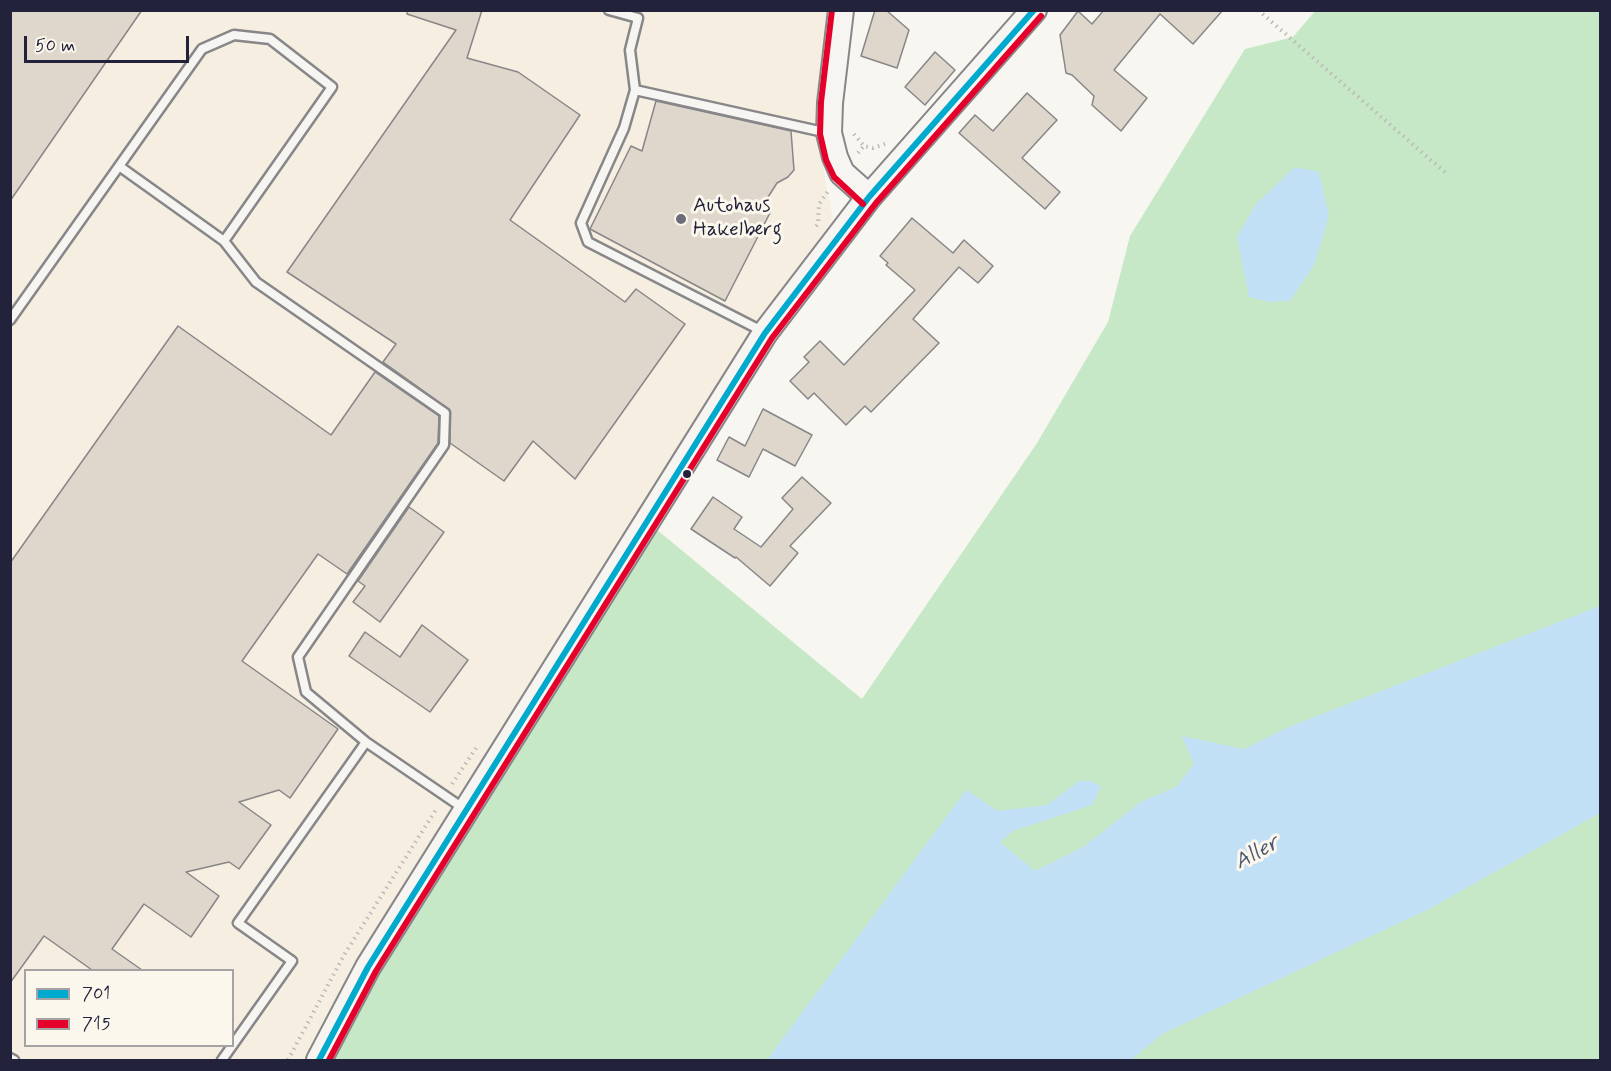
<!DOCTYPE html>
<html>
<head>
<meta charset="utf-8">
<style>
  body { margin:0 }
  #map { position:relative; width:1611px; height:1071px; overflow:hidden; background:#f8f6f0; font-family:Mynerve,sans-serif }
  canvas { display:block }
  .frame { position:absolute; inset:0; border:12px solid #22223b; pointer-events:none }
  .legend { position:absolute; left:24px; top:969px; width:210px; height:78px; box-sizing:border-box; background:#fbf7ec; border:2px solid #a4a2a5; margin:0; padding:8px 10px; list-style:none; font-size:18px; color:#22223b }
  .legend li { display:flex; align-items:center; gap:12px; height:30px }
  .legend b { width:30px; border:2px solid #a4a2a5 }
  .scale { position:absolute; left:24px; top:36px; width:165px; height:27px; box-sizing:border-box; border:3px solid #22223b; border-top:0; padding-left:8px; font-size:18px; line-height:21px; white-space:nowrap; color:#22223b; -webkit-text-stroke:4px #fbf7ec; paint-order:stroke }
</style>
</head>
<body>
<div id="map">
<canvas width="1611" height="1071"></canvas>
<div class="frame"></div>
<ul class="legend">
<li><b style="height:8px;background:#00a9ce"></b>701</li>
<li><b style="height:8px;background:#e4002b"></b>715</li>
</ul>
<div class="scale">50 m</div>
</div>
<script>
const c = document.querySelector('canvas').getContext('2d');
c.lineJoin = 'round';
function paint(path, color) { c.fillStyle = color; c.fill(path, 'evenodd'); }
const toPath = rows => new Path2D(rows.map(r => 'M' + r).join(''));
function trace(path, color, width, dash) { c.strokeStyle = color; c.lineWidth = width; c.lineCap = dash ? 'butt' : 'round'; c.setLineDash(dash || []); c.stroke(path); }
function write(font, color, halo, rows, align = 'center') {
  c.font = font + ' Mynerve,sans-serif'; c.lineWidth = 6; c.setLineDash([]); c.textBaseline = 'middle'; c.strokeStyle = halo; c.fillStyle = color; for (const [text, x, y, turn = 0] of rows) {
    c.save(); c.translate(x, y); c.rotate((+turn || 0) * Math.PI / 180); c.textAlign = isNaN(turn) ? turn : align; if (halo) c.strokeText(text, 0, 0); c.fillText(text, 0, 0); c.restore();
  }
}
paint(toPath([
  [10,11,833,11,822,152,825,180,833,218,744,352,308,1060,11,1060],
  [26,970,232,970,232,1046,26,1046]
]), '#f6eee0');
paint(toPath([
  [1315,11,1600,11,1600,1060,332,1060,380,972,478,817,599,614,656,529,862,699,1037,443,1108,322,1130,236,1245,49,1293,37]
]), '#c6e8c7');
paint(toPath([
  [1295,167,1319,172,1329,216,1314,265,1290,301,1270,302,1249,297,1237,237,1256,204],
  [1600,606,1600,813,1429,909,1162,1034,1131,1060,767,1060,966,790,998,811,1047,805,1079,781,1092,781,1101,787,1092,805,1013,831,1000,842,1035,871,1083,847,1141,802,1176,787,1194,764,1182,736,1244,749,1286,728]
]), '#c2e0f5');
const building = toPath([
  [10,10,142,10,10,201,10,10],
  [407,10,482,10,467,58,518,72,580,115,510,220,625,302,636,289,685,324,575,479,533,441,504,481,450,443,450,410,383,362,396,344,287,272,456,30,407,14,407,10],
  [875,10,886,10,909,30,897,68,861,56,875,10],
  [1104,10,1223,10,1193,44,1160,14,1114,70,1147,98,1121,131,1092,105,1094,96,1072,75,1066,73,1060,35,1078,11,1092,24,1104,10],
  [935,52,955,70,925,105,905,87,935,52],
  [1027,93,1057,120,1022,158,1060,192,1045,209,959,133,975,115,993,131,1027,93],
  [656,101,791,131,794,170,788,177,777,183,763,205,772,209,725,301,590,229,631,146,642,151,656,101],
  [912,218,953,253,964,240,993,266,978,283,959,267,913,319,939,343,871,412,865,406,846,425,814,393,808,399,790,381,809,362,804,357,820,341,844,365,915,290,886,265,888,263,880,256,912,218],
  [178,326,331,435,375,372,439,416,438,443,347,574,318,554,242,661,338,729,290,798,279,790,239,802,271,825,239,869,229,862,186,872,219,896,191,937,144,904,112,949,142,970,92,970,44,936,10,983,10,563,178,326],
  [763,409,812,435,795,466,763,449,749,477,717,460,729,437,745,446,763,409],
  [802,477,831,503,790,546,798,553,770,586,736,557,735,558,691,529,713,497,742,517,734,529,761,547,793,509,782,498,802,477],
  [409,507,444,532,380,622,353,602,365,586,358,581,409,507],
  [422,625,468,660,430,712,349,656,365,632,400,657,422,625]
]);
paint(building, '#dfd7cc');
trace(building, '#878688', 1.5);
const lane = toPath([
  [609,10,638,18,630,50,635,90],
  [224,241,256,282,445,413,444,445,298,657,306,692,366,742],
  [10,320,202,49,234,35,270,39,332,87,224,241,119,166],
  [762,331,588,242,581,223,624,128,635,90,828,133],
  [10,1058,14,1060],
  [222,1060,292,961,238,923,366,742,463,808]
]);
const secondary = toPath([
  [841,10,830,103,829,133,835,157,842,173,869,197],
  [319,1060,368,967,765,333,869,197,1034,10]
]);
trace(lane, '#878688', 13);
trace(secondary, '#878688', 28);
trace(toPath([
  [1258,10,1447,174],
  [854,134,864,146,873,148,885,144],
  [858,153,864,146],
  [816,226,818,224,819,204,829,190],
  [452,784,476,748],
  [288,1060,344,955,437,808]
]), '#bcbab9', 4, [1.5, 4.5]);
trace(lane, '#f6f5f1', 8);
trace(secondary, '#f6f5f1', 24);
trace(toPath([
  [319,1060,368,967,765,333,869,197,1034,10]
]), '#00a9ce', 6);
trace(toPath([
  [832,10,821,102,820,134,826,160,834,177,863,204],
  [329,1060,376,971,772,338,876,203,1041,16]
]), '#e4002b', 6);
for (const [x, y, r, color] of [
  [681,219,6,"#6d6c7a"],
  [687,474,5,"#22223b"]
]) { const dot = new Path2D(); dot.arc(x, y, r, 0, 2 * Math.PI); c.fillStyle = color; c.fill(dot); trace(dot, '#fbf7ec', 2); }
write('21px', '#22223b', '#fbf7ec', [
  ["Autohaus",693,207],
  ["Hakelberg",693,231]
], 'left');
write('italic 22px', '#4b5873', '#fbf7ec', [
  ["Aller",1257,854,-29]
]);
</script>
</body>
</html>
